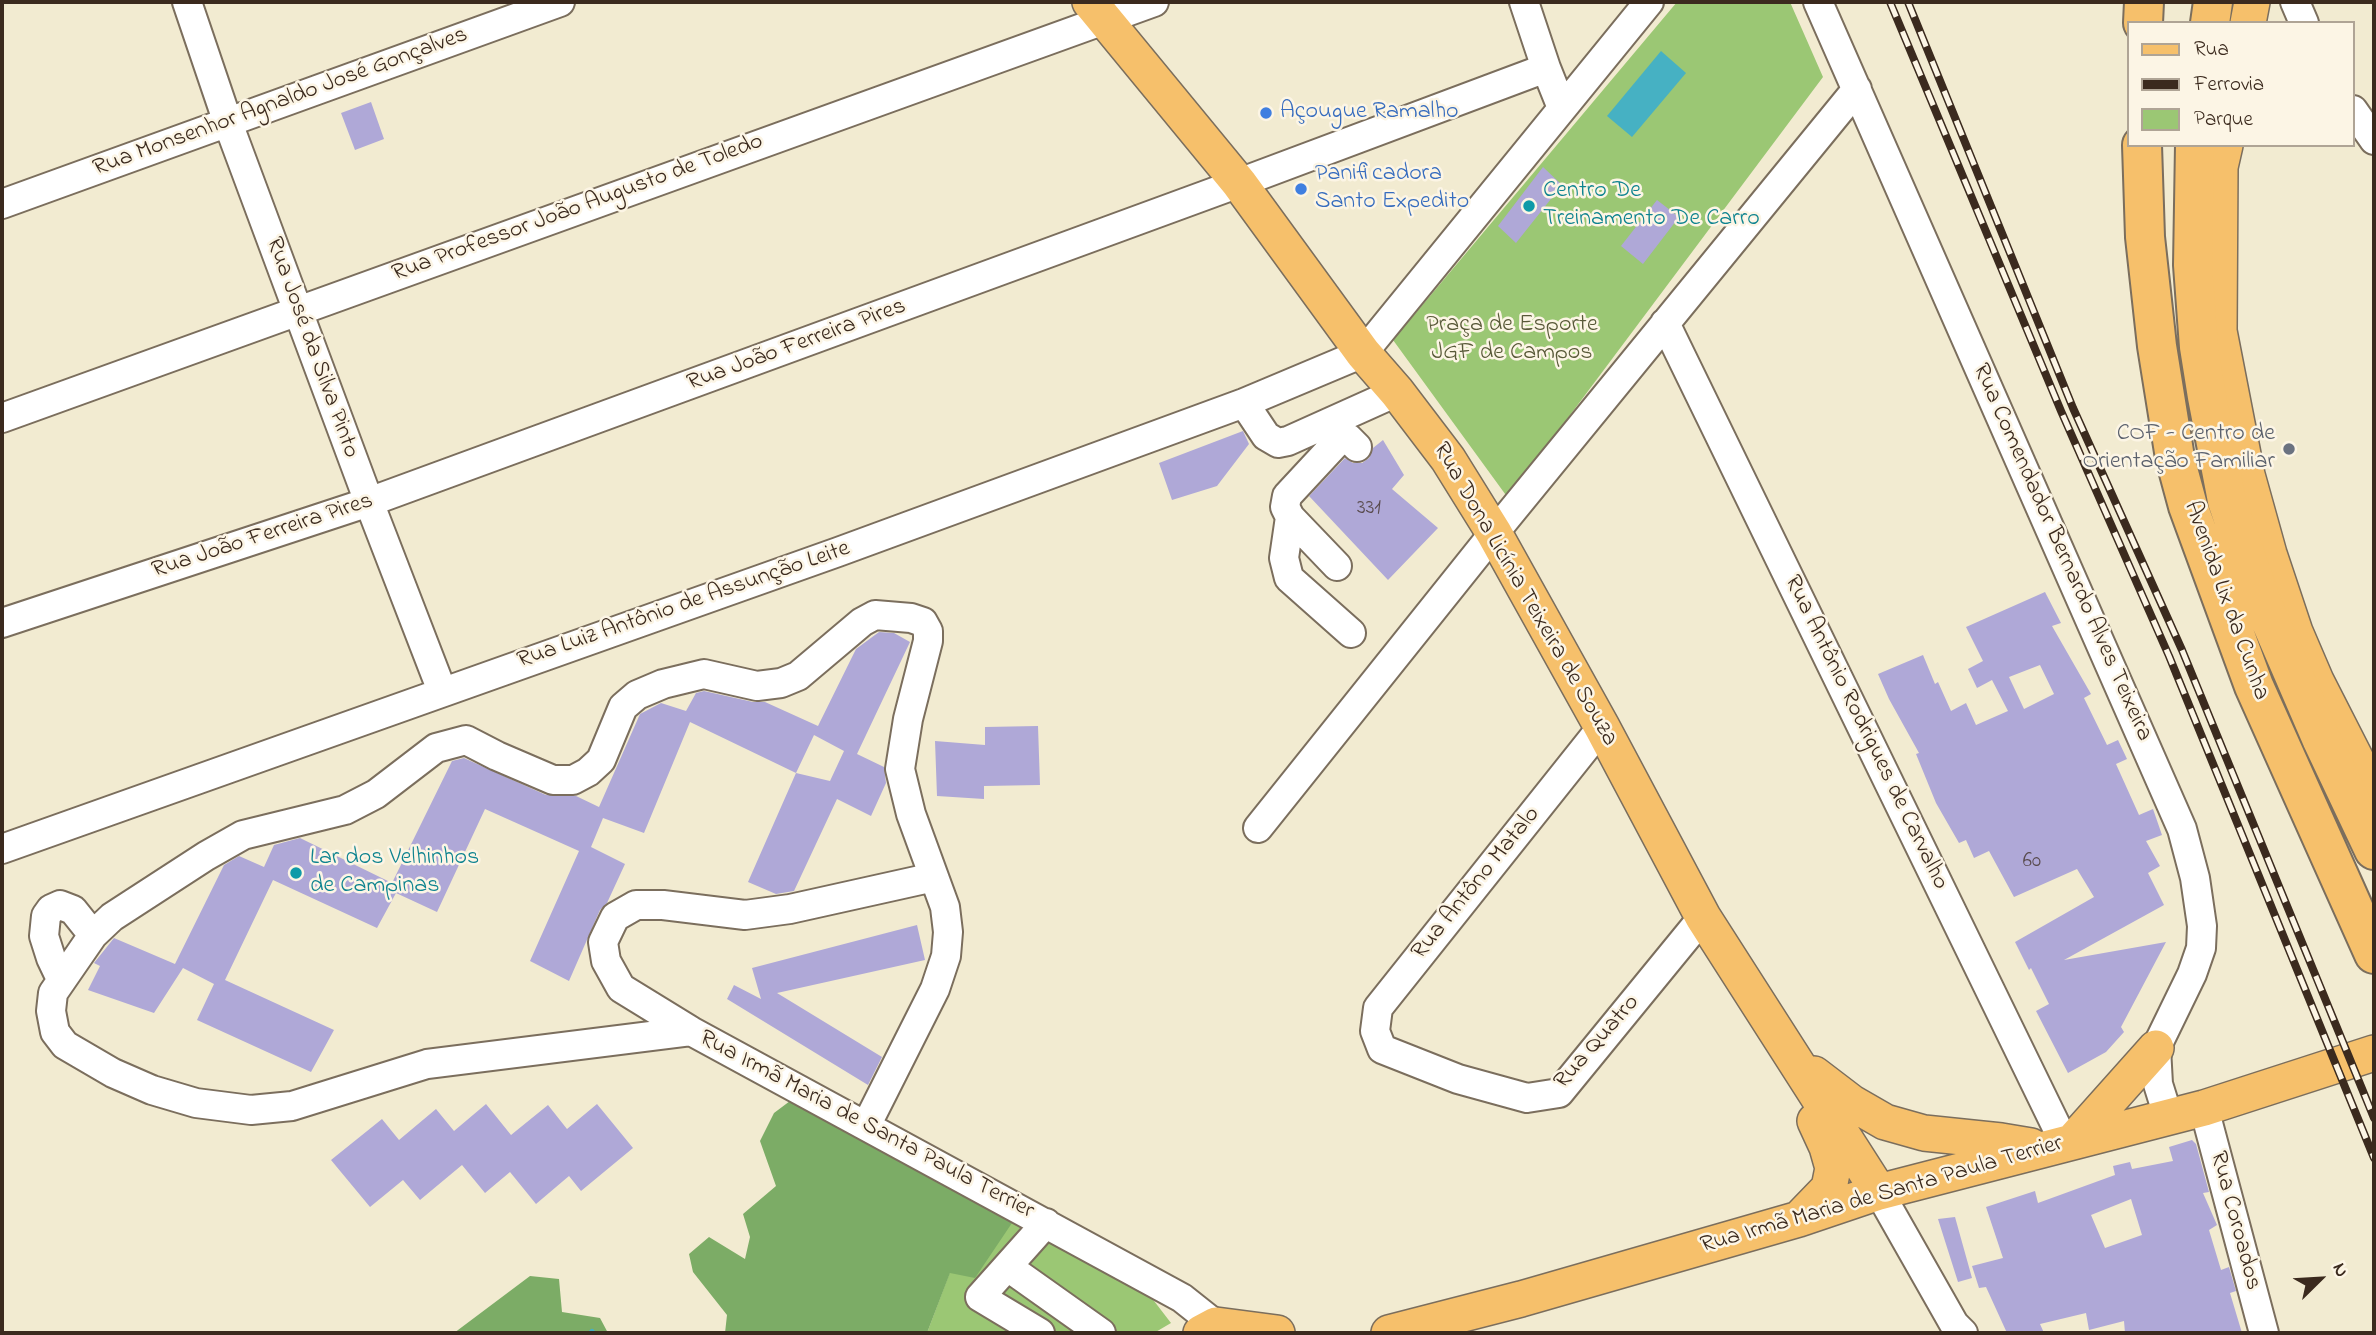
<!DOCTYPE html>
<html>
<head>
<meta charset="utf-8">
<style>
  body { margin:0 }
  #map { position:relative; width:2376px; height:1335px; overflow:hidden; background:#f2ebd1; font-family:"Indie Flower",sans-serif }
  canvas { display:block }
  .frame { position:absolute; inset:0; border:4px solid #3b2a1e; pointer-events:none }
  .legend { position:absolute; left:2127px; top:21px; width:228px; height:126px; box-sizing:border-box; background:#fcf5e5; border:2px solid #afa495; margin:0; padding:9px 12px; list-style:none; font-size:21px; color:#3b2a1e }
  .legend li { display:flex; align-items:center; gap:14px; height:35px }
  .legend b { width:35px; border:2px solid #afa495 }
  .north { position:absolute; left:2285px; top:1244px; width:70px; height:70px; -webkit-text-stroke:5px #fcf5e5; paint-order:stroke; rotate:66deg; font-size:19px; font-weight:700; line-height:28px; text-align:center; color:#3b2a1e }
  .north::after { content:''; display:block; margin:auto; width:24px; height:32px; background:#3b2a1e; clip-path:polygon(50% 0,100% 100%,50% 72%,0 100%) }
</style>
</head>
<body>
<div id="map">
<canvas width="2376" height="1335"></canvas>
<div class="frame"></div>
<ul class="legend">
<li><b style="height:9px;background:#f6c06b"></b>Rua</li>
<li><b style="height:9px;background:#3b2a1e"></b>Ferrovia</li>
<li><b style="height:19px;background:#9bc774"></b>Parque</li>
</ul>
<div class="north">N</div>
</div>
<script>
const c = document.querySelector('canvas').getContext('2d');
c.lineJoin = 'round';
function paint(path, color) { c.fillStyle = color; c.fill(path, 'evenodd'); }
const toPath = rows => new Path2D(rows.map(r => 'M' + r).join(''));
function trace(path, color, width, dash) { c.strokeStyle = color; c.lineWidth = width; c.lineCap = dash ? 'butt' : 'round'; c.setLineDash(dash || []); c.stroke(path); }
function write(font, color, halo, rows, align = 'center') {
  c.font = font + ' "Indie Flower",sans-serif'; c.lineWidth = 5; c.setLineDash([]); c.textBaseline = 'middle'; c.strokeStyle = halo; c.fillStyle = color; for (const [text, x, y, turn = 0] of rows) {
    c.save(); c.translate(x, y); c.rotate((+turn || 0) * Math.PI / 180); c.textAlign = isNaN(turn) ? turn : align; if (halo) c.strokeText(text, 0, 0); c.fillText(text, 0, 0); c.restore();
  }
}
paint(toPath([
  [1677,2,1790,2,1823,77,1508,498,1393,340],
  [1014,1220,1151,1297,1171,1323,1154,1333,927,1333,950,1272]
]), '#9bc774');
paint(toPath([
  [794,1098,1014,1220,975,1278,950,1273,927,1333,725,1333,727,1315,693,1272,689,1254,709,1237,745,1259,750,1237,743,1214,776,1186,760,1141,774,1113],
  [530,1276,559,1279,562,1312,600,1318,608,1333,454,1333]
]), '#7cac66');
paint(toPath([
  [1661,51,1686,73,1632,137,1607,116]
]), '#46b1c3');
trace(toPath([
  [591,1333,592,1332]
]), '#46b1c3', 6);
paint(toPath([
  [371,102,384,139,355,150,341,113],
  [1543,167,1562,185,1516,243,1498,226],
  [1657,200,1679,217,1643,264,1621,246],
  [1243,431,1249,444,1217,486,1172,500,1159,463],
  [1383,440,1404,475,1392,489,1438,528,1388,580,1309,496,1345,458,1353,463,1362,463,1369,458,1373,448],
  [2045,592,2061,623,2052,626,2091,694,2084,698,2107,745,2118,740,2127,759,2116,764,2139,815,2153,809,2162,835,2146,841,2160,866,2148,873,2164,905,2064,960,2166,942,2121,1027,2124,1032,2106,1052,2068,1073,2036,1011,2049,1004,2031,968,2029,970,2015,942,2094,897,2077,869,2014,897,1989,851,1974,858,1966,840,1959,843,1936,803,1916,754,1919,753,1889,699,1878,674,1923,655,1935,684,1938,682,1951,711,1966,703,1976,725,2008,711,1992,680,1977,688,1968,669,1983,661,1966,627],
  [2040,665,2054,694,2024,709,2009,677],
  [879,632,894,633,910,642,857,754,884,767,886,783,871,816,837,799,794,891,776,894,748,882,796,773,690,722,644,833,603,818,591,847,625,864,607,903,600,910,569,981,530,961,579,851,485,809,437,912,396,893,377,928,273,880,225,980,334,1030,311,1072,197,1020,214,984,183,968,154,1013,88,990,100,966,94,963,114,938,175,964,224,865,239,856,264,867,274,845,300,838,392,883,452,761,464,758,546,795,576,796,599,807,640,714,661,703,686,711,696,693,704,691,753,702,765,702,818,726,856,649],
  [814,735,844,751,830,781,796,773],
  [1038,726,1040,785,984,786,984,799,937,796,935,741,985,745,985,727],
  [917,925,925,960,777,993,882,1057,868,1085,727,999,734,985,761,999,752,968],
  [486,1104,511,1135,548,1105,567,1129,597,1104,633,1148,581,1191,569,1176,536,1204,510,1172,485,1193,462,1165,420,1200,403,1180,370,1207,331,1160,382,1119,399,1140,436,1109,454,1131],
  [2192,1140,2196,1144,2209,1192,2203,1193,2217,1225,2209,1230,2221,1270,2229,1267,2236,1291,2230,1293,2242,1333,2125,1333,2124,1321,2089,1330,2086,1313,2040,1324,2044,1333,2007,1333,1986,1287,1979,1288,1972,1266,2003,1258,1986,1207,2035,1191,2038,1203,2115,1175,2113,1166,2130,1162,2132,1169,2173,1161,2169,1147],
  [2131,1199,2142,1235,2105,1248,2091,1215],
  [1955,1217,1972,1278,1958,1282,1938,1219]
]), '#afa8d7');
const minor = toPath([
  [187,2,228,123,369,502,442,691],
  [1524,2,1546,68],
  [1818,2,2182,829,2195,878,2202,926,2201,948,2192,974,2156,1048,2158,1084,2168,1116],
  [2295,2,2304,23],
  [2353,110,2374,140],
  [2,204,560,2],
  [1665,323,2065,1144],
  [1244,403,1266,436,1278,443,1288,441,1397,392],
  [2,418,1154,2],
  [1290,517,1284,558,1289,578,1351,633],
  [1337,566,1290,517,1285,507,1287,496,1339,440,1348,438,1357,447],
  [2,623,369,502,1239,183,1546,68,1562,108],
  [1602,727,1378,1008,1375,1031,1382,1049,1458,1079,1527,1098,1559,1093,1703,917],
  [1258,828,1494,533,1857,89],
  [2,849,838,552,1244,403,1363,353,1649,2],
  [61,979,51,958,44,936,46,916,51,909,60,905,73,910,93,935],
  [691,1031,621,988,606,961,603,942,615,917,636,905,663,905,745,915,790,909,934,877],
  [2204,1108,2264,1333],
  [866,1126,935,989,946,956,948,932,945,907,911,814,900,769,908,719,928,641,928,631,923,622,911,618,875,615,862,622,798,676,781,683,757,686,704,674,663,684,637,695,623,707,601,760,588,772,573,780,553,780,497,756,466,740,436,748,376,794,345,810,243,835,206,856,112,917,93,935,53,993,51,1011,55,1032,65,1045,113,1073,152,1090,196,1103,251,1110,292,1106,427,1064,691,1031,1182,1298,1216,1325],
  [1879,1192,1954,1324,1963,1333],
  [1008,1267,1101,1333],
  [1040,1333,980,1297,1046,1223]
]);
const major = toPath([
  [1090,2,1239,183,1363,353,1397,392,1448,459,1494,533,1602,727,1703,917,1879,1192],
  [2248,23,2252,2],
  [2225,145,2220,167,2219,331,2247,475,2269,554,2295,632,2316,681,2364,775,2374,789],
  [1814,1074,1852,1103,1885,1122,1924,1133,2001,1141,2031,1146],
  [2073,1141,2156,1048],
  [1801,1217,1829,1188,1833,1168,1827,1147,1815,1121],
  [1201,1333,1216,1325,1277,1333],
  [1389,1333,1521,1299,1799,1219,1879,1192,2204,1108,2374,1053]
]);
const highway = toPath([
  [2143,23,2144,2],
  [2210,23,2213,2],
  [2142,145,2145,237,2157,346,2175,458,2188,506,2254,686,2374,954],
  [2195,145,2193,265,2199,347,2207,397,2227,501,2261,599,2321,738,2374,850]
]);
trace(minor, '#7b6e5d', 32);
trace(major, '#7b6e5d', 38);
trace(highway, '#7b6e5d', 42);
trace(minor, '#fff', 28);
trace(major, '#f6c06b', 35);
trace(highway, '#f6c06b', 38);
const rail = toPath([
  [1890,2,2061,411,2169,656,2374,1158],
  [1908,2,2073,408,2182,650,2374,1118]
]);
trace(rail, '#3b2a1e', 8);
trace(rail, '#fcf5e5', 5, [16]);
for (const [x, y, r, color] of [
  [1266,113,7,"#3f7fe0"],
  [1301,189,7,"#3f7fe0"],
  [1529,206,7,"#0f9aa8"],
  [2289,449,7,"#6b7280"],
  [296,873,7,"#0f9aa8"]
]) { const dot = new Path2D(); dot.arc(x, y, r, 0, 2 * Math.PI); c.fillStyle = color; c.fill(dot); trace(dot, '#fcf5e5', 2.5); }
write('21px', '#584a4c', null, [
  ["331",1369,510],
  ["60",2032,863]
]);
write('24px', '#3b2a1e', '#fcf5e5', [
  ["Rua Monsenhor Agnaldo José Gonçalves",281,103,-20],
  ["Rua Professor João Augusto de Toledo",578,209,-20],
  ["Rua João Ferreira Pires",797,346,-20],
  ["Rua José da Silva Pinto",311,348,70],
  ["Rua João Ferreira Pires",263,537,-18],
  ["Rua Comendador Bernardo Alves Teixeira",2061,553,66],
  ["Rua Dona Licínia Teixeira de Souza",1524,595,60],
  ["Avenida Lix da Cunha",2225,601,70],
  ["Rua Luiz Antônio de Assunção Leite",684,606,-19],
  ["Rua Antônio Rodrigues de Carvalho",1865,733,64],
  ["Rua Antôno Matalo",1477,884,-51],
  ["Rua Quatro",1598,1043,-49],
  ["Rua Irmã Maria de Santa Paula Terrier",866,1126,28],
  ["Rua Irmã Maria de Santa Paula Terrier",1882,1196,-16],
  ["Rua Coroados",2234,1221,75]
]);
write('24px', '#366cbe', '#fcf5e5', [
  ["Açougue Ramalho",1280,113],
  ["Panificadora",1315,175],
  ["Santo Expedito",1315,203]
], 'left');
write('24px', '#0d838f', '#fcf5e5', [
  ["Centro De",1543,192],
  ["Treinamento De Carro",1543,220],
  ["Lar dos Velhinhos",310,859],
  ["de Campinas",310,887]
], 'left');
write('24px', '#585938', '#fcf5e5', [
  ["Praça de Esporte",1512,326],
  ["JGF de Campos",1512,354]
]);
write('24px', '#5b616d', '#fcf5e5', [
  ["COF - Centro de",2275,435],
  ["Orientação Familiar",2275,463]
], 'right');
</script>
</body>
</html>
